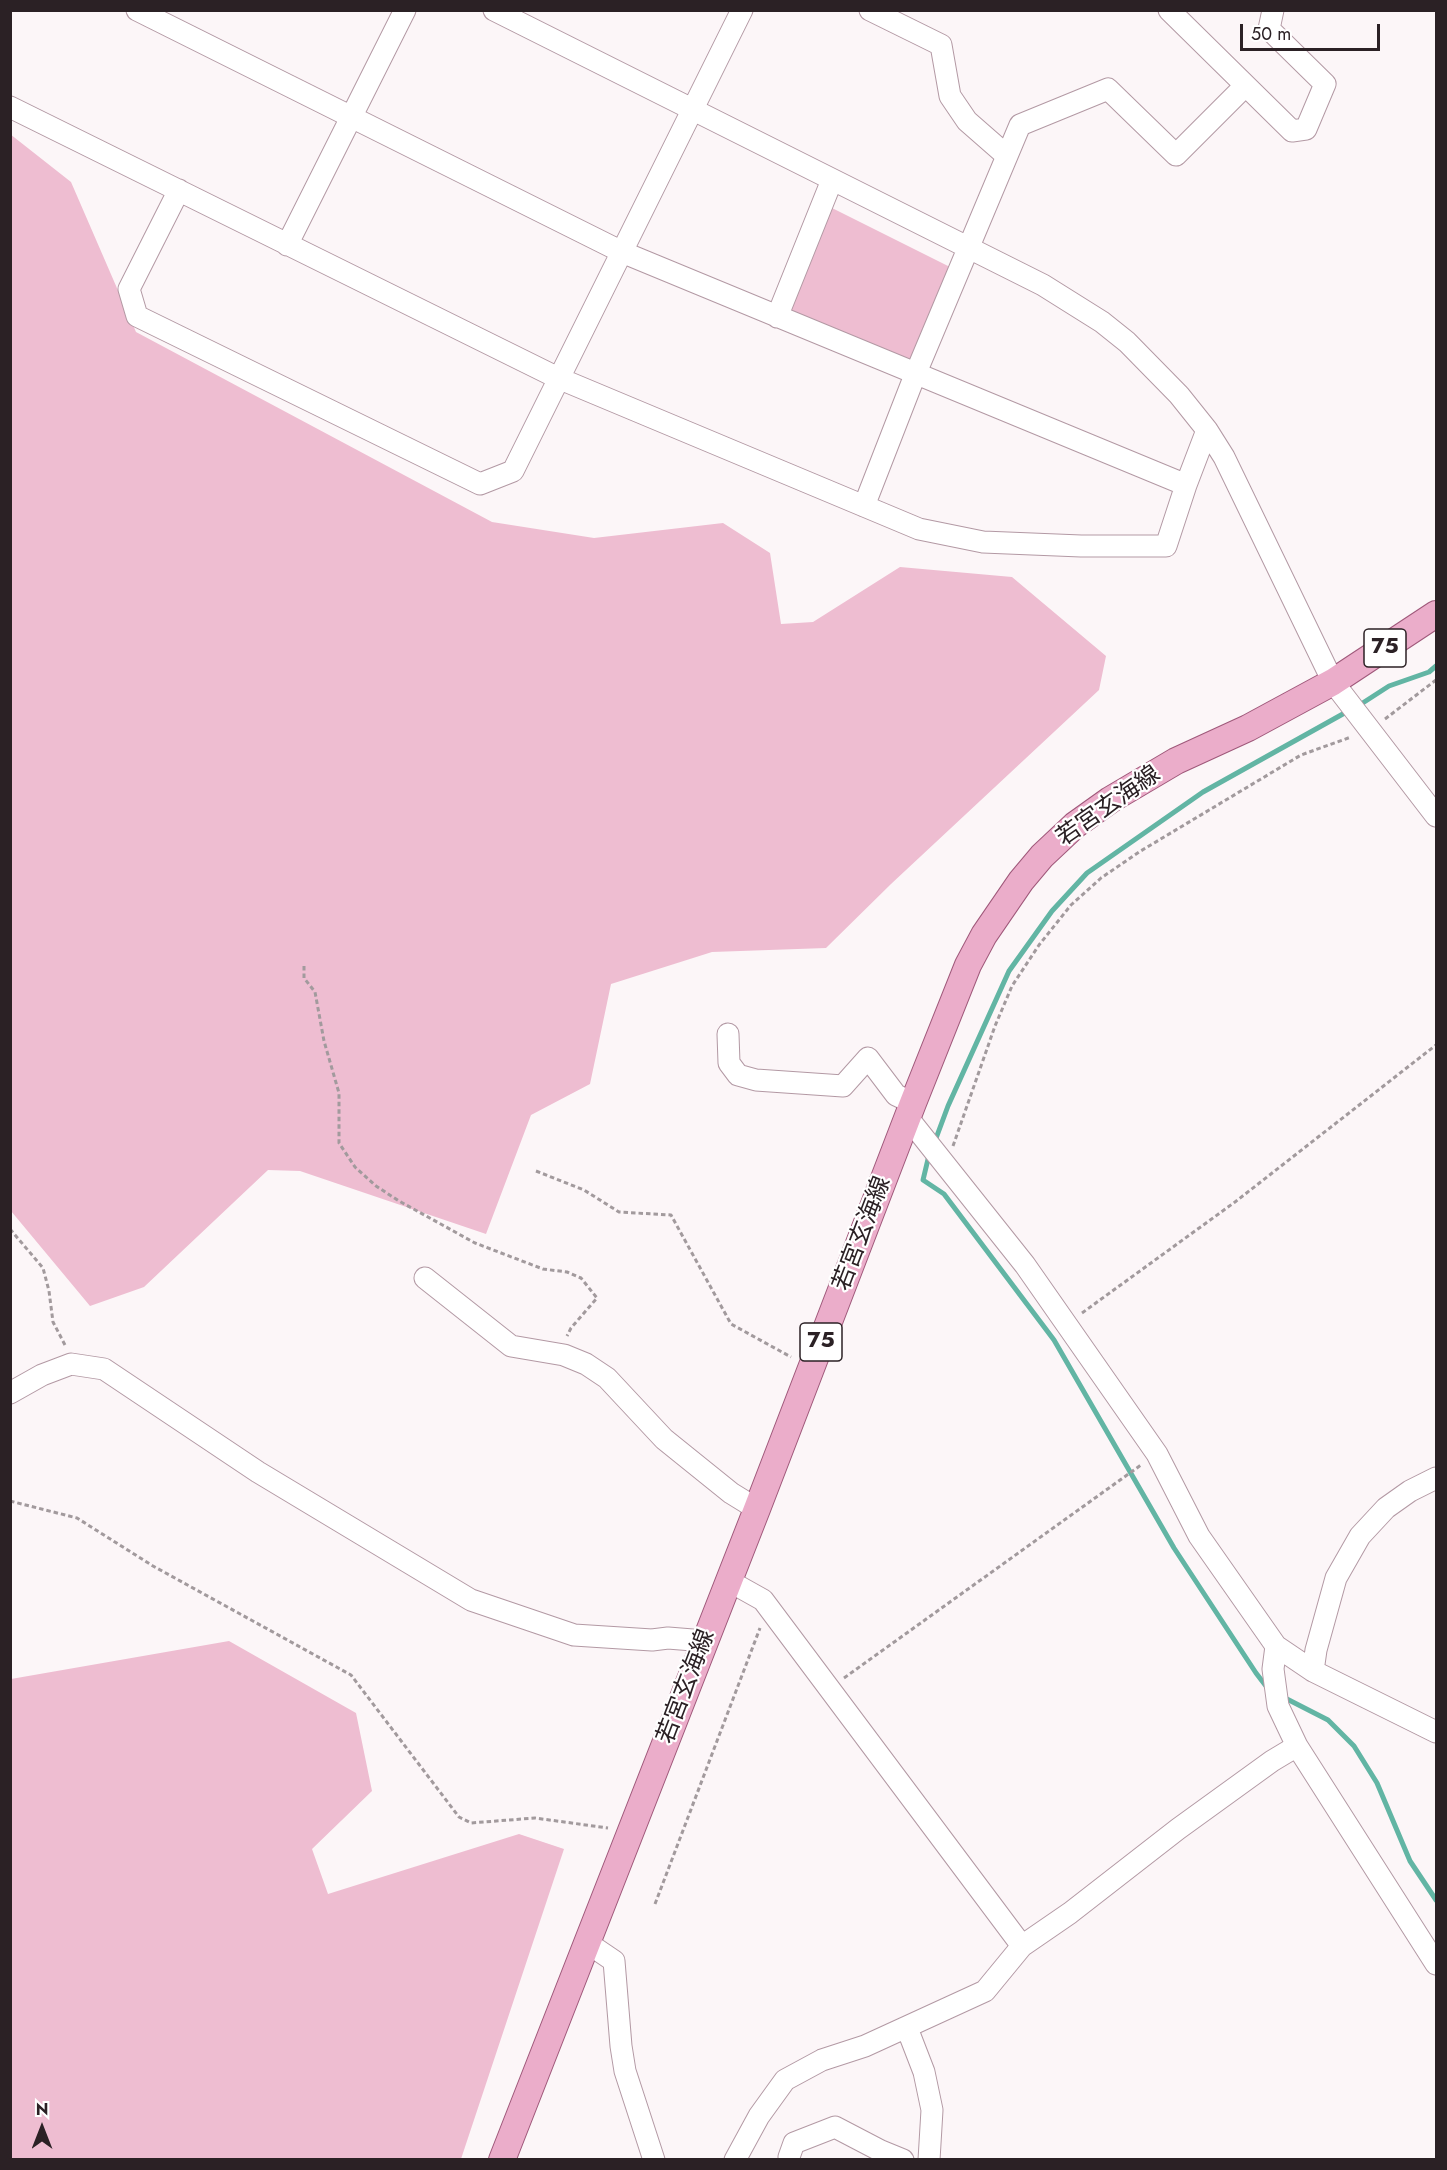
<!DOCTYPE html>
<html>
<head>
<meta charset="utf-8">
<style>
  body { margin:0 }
  #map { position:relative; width:1447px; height:2170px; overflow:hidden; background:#fcf6f8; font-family:Jost,sans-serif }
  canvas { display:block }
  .frame { position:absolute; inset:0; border:12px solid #2b2125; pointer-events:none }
  .north { position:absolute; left:12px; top:2098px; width:60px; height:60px; -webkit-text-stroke:4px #fff; paint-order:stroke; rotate:0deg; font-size:16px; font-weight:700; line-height:24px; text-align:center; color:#2b2125 }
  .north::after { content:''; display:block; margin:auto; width:21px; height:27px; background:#2b2125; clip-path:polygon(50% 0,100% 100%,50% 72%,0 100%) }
  .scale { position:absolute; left:1240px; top:24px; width:140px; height:27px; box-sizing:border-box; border:3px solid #2b2125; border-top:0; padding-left:8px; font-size:18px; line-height:21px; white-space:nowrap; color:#2b2125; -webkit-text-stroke:4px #fff; paint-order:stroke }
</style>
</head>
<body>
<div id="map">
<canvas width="1447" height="2170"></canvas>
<div class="frame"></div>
<div class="north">N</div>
<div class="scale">50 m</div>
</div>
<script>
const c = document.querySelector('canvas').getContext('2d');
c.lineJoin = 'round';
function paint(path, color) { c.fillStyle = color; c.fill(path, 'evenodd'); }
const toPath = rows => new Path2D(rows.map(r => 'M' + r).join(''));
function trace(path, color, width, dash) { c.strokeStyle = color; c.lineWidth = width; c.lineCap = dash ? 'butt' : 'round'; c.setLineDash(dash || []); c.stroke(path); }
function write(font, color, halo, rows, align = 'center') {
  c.font = font + ' Jost,"Noto Sans JP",sans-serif'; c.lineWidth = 4.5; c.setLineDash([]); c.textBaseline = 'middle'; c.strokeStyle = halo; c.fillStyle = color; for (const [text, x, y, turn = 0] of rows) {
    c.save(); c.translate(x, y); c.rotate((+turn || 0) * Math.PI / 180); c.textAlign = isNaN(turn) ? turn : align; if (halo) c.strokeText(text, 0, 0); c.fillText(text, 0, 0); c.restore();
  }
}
paint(toPath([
  [10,134,71,182,136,332,492,522,594,538,723,523,770,553,781,624,813,622,900,567,1012,577,1106,656,1099,690,891,884,826,948,712,952,611,984,590,1084,531,1115,486,1234,300,1171,268,1170,144,1287,90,1306,11,1211],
  [828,206,952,268,914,359,905,361,791,313,788,304],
  [229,1641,356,1713,372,1791,312,1849,328,1894,519,1834,564,1849,461,2159,11,2159,11,1679]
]), '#eebdd1');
trace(toPath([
  [1358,706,1389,686,1429,672,1436,666],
  [935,1141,948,1106,1009,971,1052,911,1087,873,1203,792,1350,710],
  [929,1155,923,1180,944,1194,1054,1340,1174,1548,1256,1673,1269,1690],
  [1283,1697,1328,1720,1354,1746,1377,1783,1410,1861,1436,1900]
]), '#62b5a4', 5);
const minor = toPath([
  [494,10,1043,285,1102,322,1127,342,1179,395,1207,430,1224,457,1333,682,1436,816],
  [870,10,941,45,950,96,967,121,1007,156],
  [1169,10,1292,131,1306,129,1325,84,1269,29,1273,10],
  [10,107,558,378,919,529,983,542,1081,546,1166,546,1186,485,622,252,137,10],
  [179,190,129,289,137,316,480,484,513,471,742,10],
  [287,245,405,10],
  [777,317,832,180],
  [1186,485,1207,430],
  [864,506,915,375,1020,125,1108,89,1176,155,1245,86],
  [728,1034,729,1063,738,1075,756,1080,843,1086,868,1058,896,1095,913,1103],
  [908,1118,1025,1265,1157,1454,1199,1536,1276,1646,1313,1671,1436,1732],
  [425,1278,511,1346,564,1355,586,1364,607,1378,664,1439,731,1493,757,1509],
  [10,1393,42,1375,71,1364,104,1369,258,1472,471,1600,574,1635,652,1640,668,1638,705,1641],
  [729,1581,763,1600,1022,1946],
  [1276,1646,1273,1669,1278,1706,1297,1746,1436,1964],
  [1313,1671,1316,1650,1336,1578,1360,1536,1386,1508,1410,1491,1436,1478],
  [586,1942,614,1961,621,2046,625,2071,654,2160],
  [907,2028,924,2072,932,2110,929,2160],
  [789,2157,794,2143,835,2127,881,2151,903,2160],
  [735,2160,759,2116,785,2080,822,2060,865,2046,985,1991,1022,1946,1070,1913,1178,1829,1272,1761,1297,1746]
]);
const major = toPath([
  [502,2160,757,1509,913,1103,968,965,984,935,1021,881,1042,856,1075,825,1110,800,1176,761,1248,728,1333,682,1436,614]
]);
trace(minor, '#b399a4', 23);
trace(major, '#9f587a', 28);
trace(toPath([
  [1385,719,1436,680],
  [304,966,304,978,315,992,324,1041,339,1093,339,1143,355,1167,376,1186,399,1201,475,1243,543,1269,567,1272,581,1278,597,1298,571,1328,567,1336],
  [953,1146,995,1026,1012,986,1039,945,1071,905,1101,878,1139,852,1301,755,1351,737],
  [536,1171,584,1190,619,1212,671,1215,731,1324,791,1357],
  [10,1229,43,1268,49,1291,53,1322,65,1345],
  [1082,1313,1235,1202,1436,1045],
  [10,1501,77,1518,153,1566,351,1675,459,1817,471,1823,535,1818,608,1828],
  [844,1678,1141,1465],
  [655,1904,760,1628]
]), '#a29a9d', 3, [4.5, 3]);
trace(minor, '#fff', 21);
trace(major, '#ebadca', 26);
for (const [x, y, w] of [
  [1385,648,42],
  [821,1342,42]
]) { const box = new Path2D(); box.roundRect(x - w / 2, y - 19, w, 38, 4.5); c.fillStyle = '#fff'; c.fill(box); trace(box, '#2b2125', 1.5); }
write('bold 22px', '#2b2125', null, [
  ["75",1385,648],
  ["75",821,1342]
]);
write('24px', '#2b2125', '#fff', [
  ["若宮玄海線",1109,807,-35],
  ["若宮玄海線",863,1234,-69],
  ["若宮玄海線",687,1687,-69]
]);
</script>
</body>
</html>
